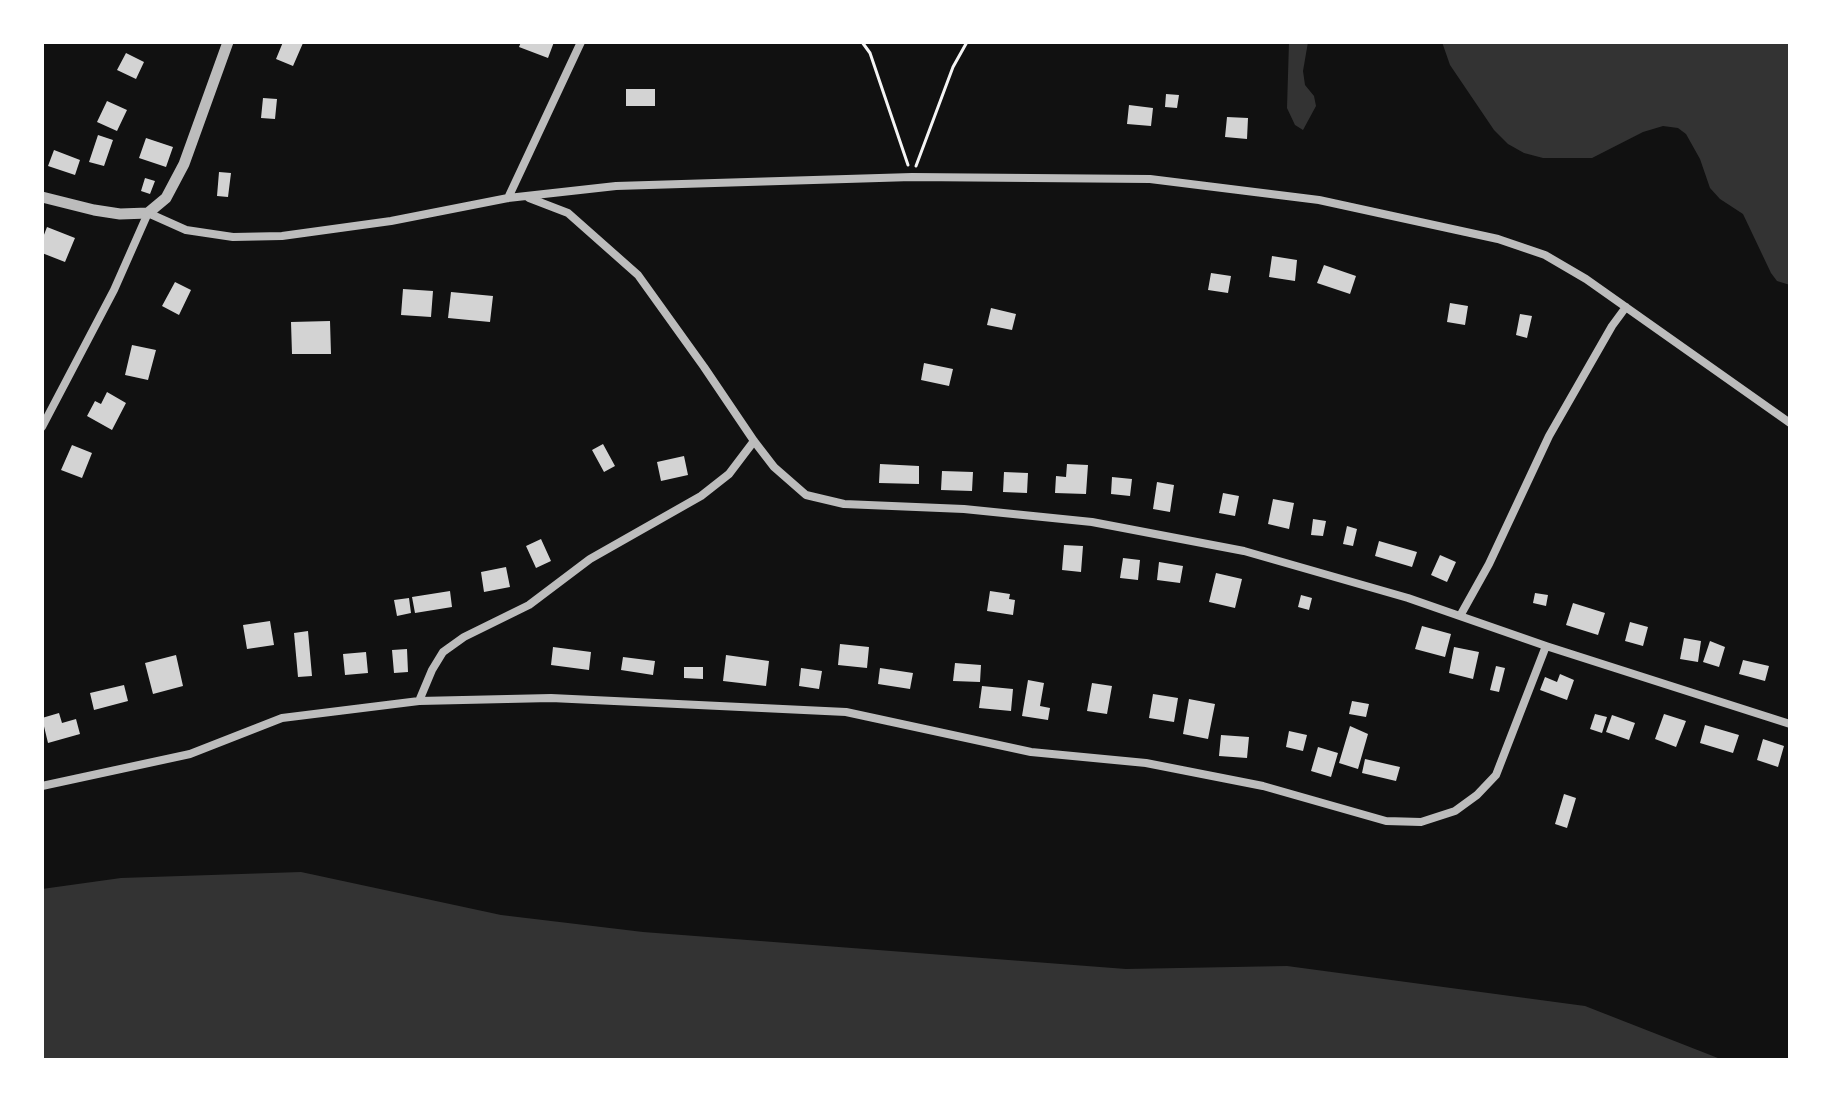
<!DOCTYPE html>
<html>
<head>
<meta charset="utf-8">
<style>
  body { margin:0 }
  #map { position:relative; width:1832px; height:1102px; overflow:hidden; background:#111; font-family:Manrope,sans-serif }
  canvas { display:block }
  .frame { position:absolute; inset:0; border:44px solid #fff; pointer-events:none }
</style>
</head>
<body>
<div id="map">
<canvas width="1832" height="1102"></canvas>
<div class="frame"></div>
</div>
<script>
const c = document.querySelector('canvas').getContext('2d');
c.lineJoin = 'round';
function paint(path, color) { c.fillStyle = color; c.fill(path, 'evenodd'); }
const toPath = rows => new Path2D(rows.map(r => 'M' + r).join(''));
function trace(path, color, width, dash) { c.strokeStyle = color; c.lineWidth = width; c.lineCap = dash ? 'butt' : 'round'; c.setLineDash(dash || []); c.stroke(path); }
paint(toPath([
  [1289,42,1308,42,1303,71,1305,85,1314,96,1316,106,1303,130,1295,125,1287,108],
  [1442,42,1790,42,1790,285,1777,281,1771,273,1743,214,1720,199,1710,188,1700,159,1686,134,1678,128,1663,126,1643,132,1592,158,1543,158,1524,153,1508,144,1494,130,1450,65],
  [301,872,501,915,643,932,1126,969,1287,966,1585,1006,1723,1060,42,1060,42,889,121,878]
]), '#333');
paint(toPath([
  [283,42,303,43,293,66,276,59],
  [521,42,554,42,548,58,519,47],
  [126,53,144,62,136,79,117,70],
  [626,89,655,89,655,106,626,106],
  [1166,94,1179,95,1177,108,1165,107],
  [263,98,277,99,275,119,261,118],
  [107,101,127,110,117,131,97,122],
  [1129,105,1153,108,1151,126,1127,124],
  [1227,117,1248,118,1247,139,1225,137],
  [98,135,113,140,104,166,89,162],
  [146,138,173,147,166,167,139,158],
  [54,150,80,160,75,175,48,166],
  [219,172,231,173,228,197,217,196],
  [145,178,155,181,150,194,141,191],
  [47,227,75,238,65,262,42,253,42,240],
  [1272,256,1297,260,1295,281,1269,277],
  [1324,265,1356,276,1350,294,1317,283],
  [1211,273,1231,276,1228,293,1208,290],
  [175,282,191,290,179,315,162,306],
  [403,289,433,291,431,317,401,315],
  [451,292,493,296,490,322,448,318],
  [1450,303,1468,306,1465,325,1447,322],
  [991,308,1016,314,1012,330,987,325],
  [1520,314,1532,316,1527,338,1516,335],
  [330,321,331,354,292,354,291,322],
  [132,345,156,350,148,380,125,375],
  [924,363,953,369,949,386,921,380],
  [107,392,126,403,112,430,87,416,95,401,101,404],
  [603,444,615,466,604,472,592,450],
  [72,445,92,453,82,478,61,470],
  [684,456,688,475,661,481,657,462],
  [880,464,919,466,919,484,879,483],
  [1067,464,1088,465,1086,494,1055,493,1056,476,1066,477],
  [942,471,973,472,972,491,941,490],
  [1004,472,1028,473,1027,493,1003,492],
  [1112,477,1132,479,1130,496,1111,494],
  [1157,482,1174,485,1170,512,1153,509],
  [1223,493,1239,496,1235,516,1219,513],
  [1273,499,1294,503,1289,529,1268,524],
  [1313,519,1326,521,1323,536,1311,535],
  [1347,526,1357,529,1353,546,1343,544],
  [541,539,551,561,536,568,526,546],
  [1379,541,1417,552,1412,567,1375,556],
  [1064,545,1083,546,1081,572,1062,570],
  [1440,555,1456,562,1447,582,1431,575],
  [1123,558,1140,560,1138,580,1120,578],
  [1159,562,1183,566,1180,583,1157,580],
  [506,567,510,587,484,592,481,572],
  [1216,573,1242,579,1235,608,1209,602],
  [450,591,452,607,415,613,412,597],
  [990,591,1010,594,1009,599,1015,600,1013,615,987,611],
  [1535,593,1548,595,1546,606,1533,603],
  [1301,595,1312,598,1309,610,1298,607],
  [409,598,411,613,397,616,394,600],
  [1573,603,1605,613,1598,635,1566,625],
  [270,621,274,645,247,649,243,625],
  [1630,622,1648,627,1643,646,1625,641],
  [1422,626,1451,634,1445,657,1415,649],
  [308,631,312,676,298,677,294,633],
  [1684,638,1701,641,1698,662,1680,659],
  [1710,641,1725,647,1719,667,1703,662],
  [840,644,869,647,867,668,838,665],
  [553,647,591,652,589,670,551,665],
  [1454,647,1479,652,1473,679,1449,673],
  [407,649,408,672,394,673,392,650],
  [366,652,368,673,345,675,343,654],
  [176,655,183,686,153,694,145,663],
  [726,655,769,661,766,686,723,681],
  [623,657,655,661,653,675,621,670],
  [1743,660,1769,666,1765,681,1739,674],
  [955,663,981,665,980,682,953,681],
  [1496,666,1505,668,1499,692,1490,690],
  [684,667,703,667,703,679,684,678],
  [801,668,822,671,819,689,799,686],
  [880,668,913,673,910,689,878,684],
  [1560,674,1574,680,1567,700,1540,690,1545,677,1557,682],
  [1028,680,1044,683,1040,706,1050,708,1048,720,1022,716],
  [1092,683,1112,686,1107,714,1087,711],
  [124,685,128,701,94,710,90,693],
  [982,686,1013,689,1011,711,979,708],
  [1153,694,1178,698,1174,722,1149,718],
  [1189,699,1215,704,1208,739,1183,734],
  [1352,701,1369,704,1366,717,1349,714],
  [59,713,62,723,76,719,80,734,48,743,42,718],
  [1595,714,1607,717,1602,733,1590,729],
  [1664,714,1686,721,1676,747,1655,739],
  [1612,715,1635,723,1629,740,1606,732],
  [1705,725,1739,735,1733,753,1700,743],
  [1350,726,1368,734,1358,769,1339,763],
  [1289,731,1307,735,1303,751,1286,747],
  [1221,735,1249,737,1247,758,1219,756],
  [1763,739,1784,746,1778,767,1757,760],
  [1318,747,1338,753,1331,777,1311,771],
  [1365,759,1400,767,1396,781,1362,773],
  [1564,794,1576,798,1567,828,1555,824]
]), '#d3d3d3');
trace(toPath([
  [862,42,870,53,908,165],
  [916,166,953,67,967,42]
]), '#f5f5f5', 3);
trace(toPath([
  [508,198,581,42],
  [529,198,568,213,638,275,704,367,754,441,774,467,806,495,844,504,964,509,1092,522,1244,551,1408,598,1546,646,1790,724],
  [42,427,114,290,148,213,186,230,233,237,282,236,391,221,508,198,616,186,912,177,1150,179,1319,200,1498,239,1545,255,1586,279,1790,423],
  [1460,616,1489,564,1549,436,1612,326,1626,307],
  [419,701,551,698,846,712,1031,752,1146,763,1263,786,1386,821,1421,822,1455,811,1477,795,1496,775,1546,646],
  [42,786,190,754,282,718,419,701,432,670,443,652,464,637,529,605,590,559,701,496,729,474,754,441]
]), '#bcbcbc', 8);
trace(toPath([
  [42,197,94,210,120,214,148,213,166,198,184,164,228,42]
]), '#bcbcbc', 11);
</script>
</body>
</html>
